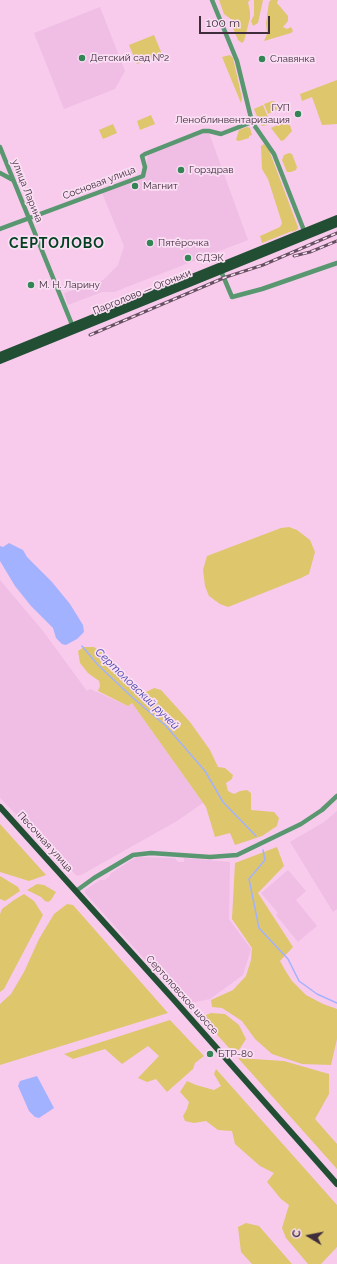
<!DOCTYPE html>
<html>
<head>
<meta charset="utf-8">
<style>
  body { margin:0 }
  #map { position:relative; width:337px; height:1264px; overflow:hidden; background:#f8cbed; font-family:Raleway,sans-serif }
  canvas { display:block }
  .north { position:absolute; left:289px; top:1216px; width:40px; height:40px; -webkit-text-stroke:3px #fadef3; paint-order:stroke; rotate:280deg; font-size:11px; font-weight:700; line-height:16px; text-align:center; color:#3f2d3b }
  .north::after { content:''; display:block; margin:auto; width:14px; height:18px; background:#3f2d3b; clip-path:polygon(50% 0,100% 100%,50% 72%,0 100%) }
  .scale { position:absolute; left:199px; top:16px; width:71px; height:18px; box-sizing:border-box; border:2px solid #3f2d3b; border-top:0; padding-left:5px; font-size:12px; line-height:14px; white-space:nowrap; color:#3f2d3b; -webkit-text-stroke:3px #fadef3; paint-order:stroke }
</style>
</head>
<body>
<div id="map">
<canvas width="337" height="1264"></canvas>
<div class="north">С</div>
<div class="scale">100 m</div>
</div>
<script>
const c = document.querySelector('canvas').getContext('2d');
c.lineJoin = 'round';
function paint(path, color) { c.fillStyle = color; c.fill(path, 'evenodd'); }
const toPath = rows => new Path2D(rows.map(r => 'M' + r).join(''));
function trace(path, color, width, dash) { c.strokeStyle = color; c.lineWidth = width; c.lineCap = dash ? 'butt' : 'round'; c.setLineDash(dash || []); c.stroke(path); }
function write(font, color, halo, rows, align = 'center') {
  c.font = font + ' Raleway,sans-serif'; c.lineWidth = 3.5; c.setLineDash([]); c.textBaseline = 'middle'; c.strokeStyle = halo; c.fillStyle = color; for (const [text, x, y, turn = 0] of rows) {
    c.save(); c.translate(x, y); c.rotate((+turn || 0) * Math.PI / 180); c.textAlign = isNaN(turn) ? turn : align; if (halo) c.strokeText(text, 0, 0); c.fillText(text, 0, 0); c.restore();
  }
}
paint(toPath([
  [100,7,125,71,115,89,64,109,34,33],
  [208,130,248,240,114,292,102,292,68,305,64,293,103,280,118,265,124,246,102,193,144,177,148,155],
  [0,580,43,631,87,691,90,689,128,706,132,703,203,803,177,821,83,874,77,876,0,798],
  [337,811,337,909,333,912,290,842,324,822],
  [136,857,175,858,178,862,184,862,184,858,230,862,229,919,251,949,243,975,210,999,185,1004,85,893,85,890,100,880,105,880,110,876,110,874],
  [288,870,306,891,296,900,317,926,298,942,276,915,278,913,261,893]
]), '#f0bde4');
paint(toPath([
  [219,0,250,0,248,2,250,12,250,18,244,41,242,43,238,40,233,28,232,20,224,14],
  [254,0,263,0,258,23,253,26,251,21,254,15],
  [271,0,278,0,277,3,288,16,288,21,283,27,287,29,291,27,293,31,291,33,264,41,267,34,266,23,269,2],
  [154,35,162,54,137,64,129,45],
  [230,55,233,58,242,98,241,103,222,57],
  [337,80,337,124,322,125,312,97,302,101,300,94],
  [272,101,276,102,278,109,268,114,264,104],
  [263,105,269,120,267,125,262,126,259,121,254,109],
  [151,115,155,124,140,130,137,121],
  [288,120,292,131,284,140,281,141,271,128],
  [113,124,117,133,103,139,99,130],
  [247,127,250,128,252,135,249,136,249,138,239,141,236,140,239,130],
  [264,144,269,150,298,227,298,229,293,232,292,231,262,243,260,236,280,227,282,223,268,179,262,169,261,146],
  [289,153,292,154,297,167,296,170,291,172,287,172,282,160,284,155],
  [289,527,297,530,310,540,315,552,309,574,301,578,228,607,220,604,209,596,205,586,203,570,207,556,281,528],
  [84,647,94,647,113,660,138,693,142,694,154,688,161,690,190,722,210,750,218,767,225,768,233,775,232,779,226,783,228,791,234,794,240,791,247,790,251,793,251,810,274,812,279,818,277,826,262,836,235,845,230,833,215,837,206,807,132,703,128,706,98,691,100,686,99,681,88,673,80,663,78,651],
  [0,824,46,875,29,881,0,872],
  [277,847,284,866,258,893,293,947,280,961,285,970,292,981,306,995,323,1004,337,1009,337,1039,331,1065,302,1064,272,1054,255,1039,242,1021,222,1008,212,1007,211,1000,233,990,246,976,251,960,252,948,232,919,235,863],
  [0,876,18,887,20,891,5,901,0,899],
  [37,884,44,885,56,892,51,900,48,902,45,901,41,897,27,890],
  [24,894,34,901,43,915,4,989,0,992,0,914,2,909,14,900],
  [67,904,73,905,168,1013,0,1065,0,1004,11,994,24,972,39,939,54,914],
  [211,1013,225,1014,239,1025,246,1039,239,1050,230,1049,201,1017],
  [170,1020,204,1056,195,1063,193,1069,167,1092,156,1079,147,1082,138,1078,159,1056,148,1046,122,1064,105,1049,73,1059,64,1054],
  [238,1058,284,1061,329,1074,329,1094,315,1119,337,1144,337,1169],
  [216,1069,337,1205,337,1247,321,1264,308,1264,286,1238,282,1228,289,1205,281,1199,267,1182,274,1173,260,1166,235,1144,232,1131,218,1130,206,1121,194,1123,185,1121,183,1116,187,1109,189,1102,180,1092,187,1081,196,1085,214,1090,221,1086,214,1074],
  [246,1223,259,1226,292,1264,252,1264,241,1252,238,1227]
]), '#ddc66c');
paint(toPath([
  [9,543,23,550,27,557,52,582,70,604,83,625,84,632,77,639,66,645,62,644,56,638,53,628,31,606,15,586,0,561,0,546,3,547],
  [37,1076,54,1108,39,1118,35,1117,29,1111,18,1086,20,1081]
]), '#a3b2ff');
trace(toPath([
  [82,646,98,665,132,697,166,726,205,771,223,802,256,836],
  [263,850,265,860,249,879,259,928,288,959,299,981,317,994,337,1003]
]), '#a3b2ff', 1.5);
trace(toPath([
  [212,0,237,61,252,122,274,154,305,233],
  [0,147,73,327],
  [0,173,13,180],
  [0,229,143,176,145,167,142,156,145,154,203,131,209,131,221,134,252,122],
  [221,271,232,297,262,289,337,263],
  [76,891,94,878,133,855,151,853,210,857,237,855,301,824,322,810,337,796]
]), '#589770', 4.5);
trace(toPath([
  [0,355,337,218],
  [0,361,337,224],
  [0,807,175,1001,337,1184]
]), '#224f34', 6);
const rail = toPath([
  [294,256,310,252,337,241],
  [90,335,226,277,263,265,337,233]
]);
trace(rail, '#685062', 3);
trace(rail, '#fadef3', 1.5, [4.5]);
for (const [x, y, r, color] of [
  [82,58,4,"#338556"],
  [262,59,4,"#338556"],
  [298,114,4,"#338556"],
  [181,170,4,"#338556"],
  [135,186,4,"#338556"],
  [150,243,4,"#338556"],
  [188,258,4,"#338556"],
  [31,285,4,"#338556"],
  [210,1054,4,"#338556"]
]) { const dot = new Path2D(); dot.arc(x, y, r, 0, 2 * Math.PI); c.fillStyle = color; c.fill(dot); trace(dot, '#fadef3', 1.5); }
write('10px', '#3f2d3b', '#fadef3', [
  ["Детский сад №2",90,58],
  ["Славянка",270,59],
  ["ГУП",290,108,"right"],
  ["Леноблинвентаризация",290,120,"right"],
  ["Горздрав",189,170],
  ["Магнит",143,186],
  ["Пятёрочка",158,243],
  ["СДЭК",196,258],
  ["М. Н. Ларину",39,285],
  ["БТР-80",218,1054]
], 'left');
write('10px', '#3f2d3b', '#fadef3', [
  ["Сосновая улица",99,183,-21],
  ["улица Ларина",27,191,68],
  ["Парголово — Огоньки",142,292,-22],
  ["Песочная улица",45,842,48],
  ["Сертоловское шоссе",182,995,48]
]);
write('italic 11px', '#393ca8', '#fadef3', [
  ["Сертоловский ручей",137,689,44]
]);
c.letterSpacing = '1px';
write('bold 14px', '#003f20', '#fadef3', [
  ["СЕРТОЛОВО",57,244]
]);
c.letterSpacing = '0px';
</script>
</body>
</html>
